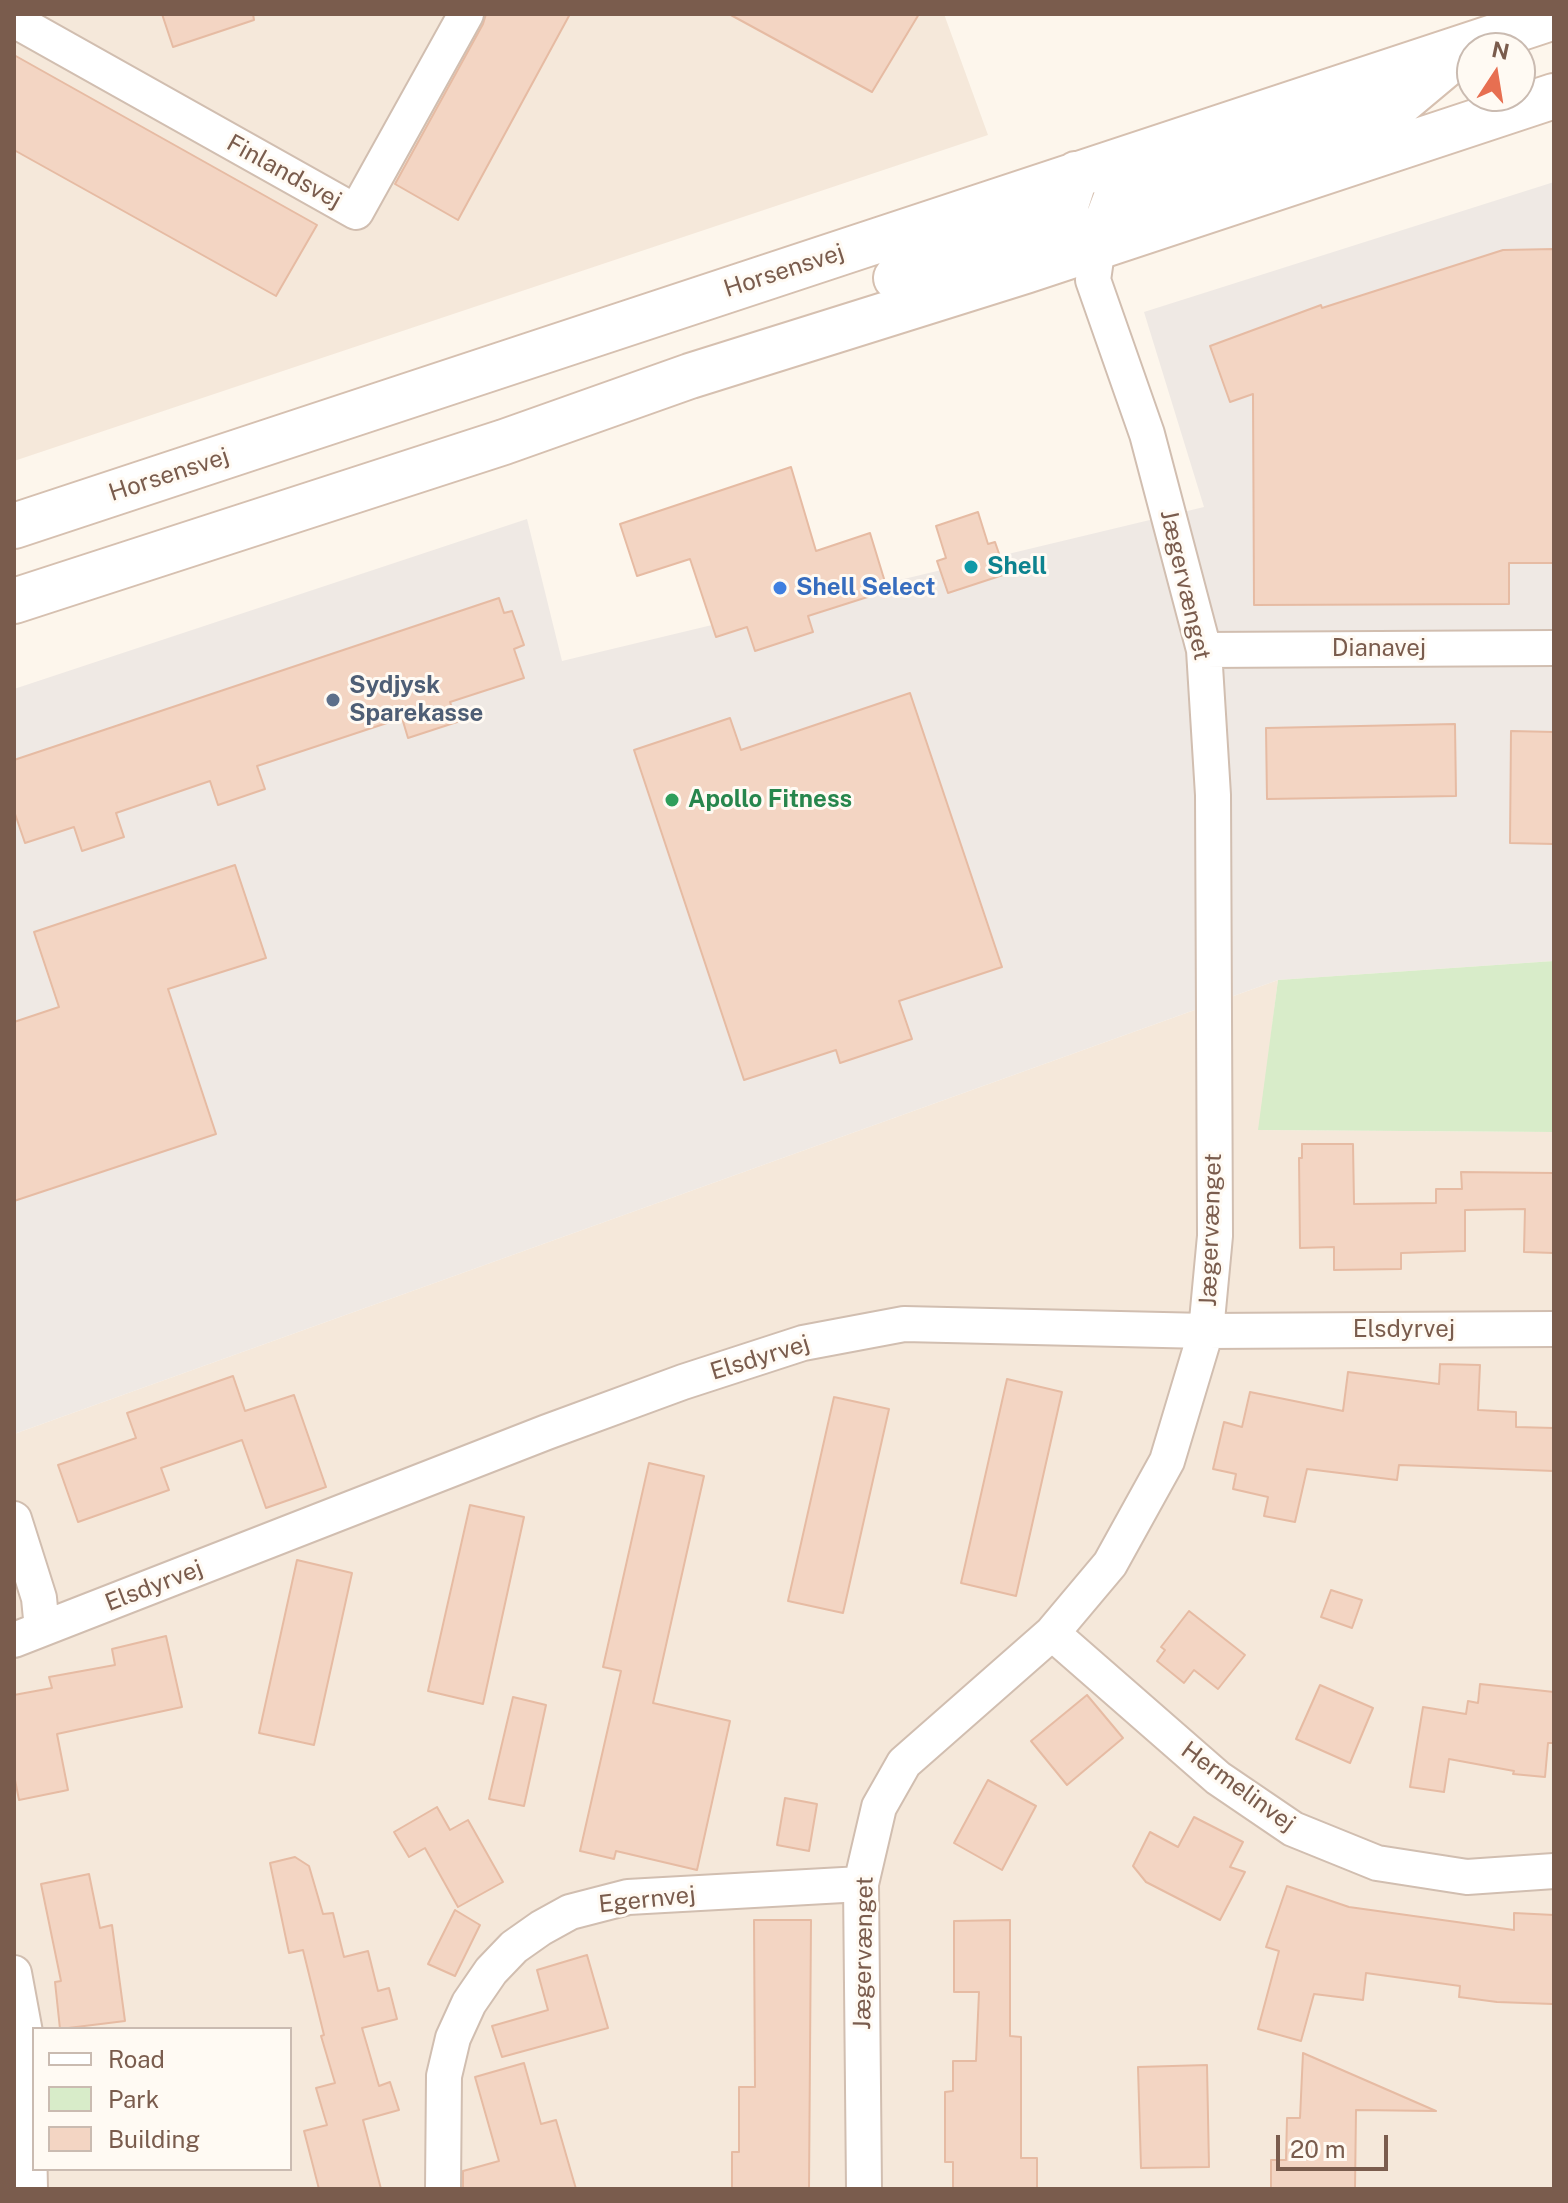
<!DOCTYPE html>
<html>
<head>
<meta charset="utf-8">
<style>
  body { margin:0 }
  #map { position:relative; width:1568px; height:2203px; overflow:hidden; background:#fdf6ec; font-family:"Public Sans",sans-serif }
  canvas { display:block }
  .frame { position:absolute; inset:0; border:16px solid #7a5c4d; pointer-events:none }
  .legend { position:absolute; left:32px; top:2027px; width:260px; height:144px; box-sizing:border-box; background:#fffaf3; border:2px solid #cabbb1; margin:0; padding:10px 14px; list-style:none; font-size:24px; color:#7a5c4d }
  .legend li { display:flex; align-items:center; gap:16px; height:40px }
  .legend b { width:40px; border:2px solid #cabbb1 }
  .north { position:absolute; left:1456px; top:32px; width:80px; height:80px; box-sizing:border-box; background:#fffaf3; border:2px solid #cabbb1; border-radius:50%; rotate:12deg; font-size:22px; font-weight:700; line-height:32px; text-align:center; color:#7a5c4d }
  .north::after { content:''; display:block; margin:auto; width:28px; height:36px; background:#e76f51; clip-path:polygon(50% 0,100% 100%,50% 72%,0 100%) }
  .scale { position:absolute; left:1276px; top:2135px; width:112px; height:36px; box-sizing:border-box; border:4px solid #7a5c4d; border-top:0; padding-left:10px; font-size:24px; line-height:28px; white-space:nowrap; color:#7a5c4d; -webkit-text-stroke:6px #fffaf3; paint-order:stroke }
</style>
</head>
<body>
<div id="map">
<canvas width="1568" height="2203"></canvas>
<div class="frame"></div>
<ul class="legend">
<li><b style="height:10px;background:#fff"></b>Road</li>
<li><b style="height:22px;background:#d8ecc9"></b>Park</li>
<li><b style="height:22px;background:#f3d5c3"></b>Building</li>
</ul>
<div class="north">N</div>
<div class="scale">20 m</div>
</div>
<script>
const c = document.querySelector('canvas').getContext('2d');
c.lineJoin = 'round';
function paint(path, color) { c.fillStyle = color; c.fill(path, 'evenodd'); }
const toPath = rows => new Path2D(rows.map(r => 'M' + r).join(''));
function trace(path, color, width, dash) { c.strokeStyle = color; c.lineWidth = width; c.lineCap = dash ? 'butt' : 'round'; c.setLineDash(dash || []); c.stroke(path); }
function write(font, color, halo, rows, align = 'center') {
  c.font = font + ' "Public Sans",sans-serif'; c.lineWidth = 6; c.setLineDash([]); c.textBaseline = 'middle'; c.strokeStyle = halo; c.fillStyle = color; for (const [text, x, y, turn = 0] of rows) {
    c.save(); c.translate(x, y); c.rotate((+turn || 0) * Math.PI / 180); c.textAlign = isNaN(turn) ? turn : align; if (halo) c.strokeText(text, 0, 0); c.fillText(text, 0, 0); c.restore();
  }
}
paint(toPath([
  [14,14,944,14,988,135,14,461],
  [1278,980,1259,1130,1554,1132,1554,2189,14,2189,14,1434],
  [34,2029,290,2029,290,2169,34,2169]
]), '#f5e8da');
paint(toPath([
  [1554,182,1554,961,1278,980,14,1434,14,689,527,519,562,661,1204,507,1144,312]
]), '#efe9e4');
paint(toPath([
  [1554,961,1554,1132,1258,1130,1278,980]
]), '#d8ecc9');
const building = toPath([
  [162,14,253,14,254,20,173,47,162,14],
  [486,14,570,14,458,220,395,184,483,24,486,14],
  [729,14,919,14,872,92,729,14],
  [14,55,317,225,276,296,14,150,14,55],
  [1554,249,1554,563,1509,563,1509,604,1254,605,1253,394,1230,402,1210,346,1321,305,1322,308,1503,250,1554,249],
  [791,467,816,551,870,533,885,582,874,585,877,594,808,616,813,632,755,651,747,627,716,637,690,559,637,576,620,524,791,467],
  [978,512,988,544,995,542,1006,574,948,593,937,561,946,558,936,526,978,512],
  [499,598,504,613,512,611,524,645,514,649,524,678,450,702,457,722,408,738,402,718,257,766,265,789,218,805,210,781,116,813,124,837,82,851,74,827,25,843,14,811,14,760,499,598],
  [910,693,1002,967,899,1001,912,1039,840,1063,836,1050,744,1080,634,750,730,718,741,750,910,693],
  [1455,724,1456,796,1267,799,1266,728,1455,724],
  [1511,731,1554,732,1554,844,1510,843,1511,731],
  [235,865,266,958,168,989,216,1134,14,1201,14,1022,59,1007,34,932,235,865],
  [1302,1144,1353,1144,1354,1204,1436,1203,1436,1189,1462,1189,1461,1172,1554,1173,1554,1253,1524,1252,1525,1209,1465,1210,1465,1251,1401,1253,1401,1269,1334,1270,1334,1247,1300,1248,1299,1158,1302,1158,1302,1144],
  [1440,1364,1480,1365,1478,1410,1516,1412,1516,1427,1554,1428,1554,1471,1399,1465,1397,1480,1307,1469,1295,1522,1264,1516,1268,1497,1233,1489,1236,1474,1213,1469,1224,1422,1242,1427,1250,1392,1343,1411,1348,1372,1439,1384,1440,1364],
  [233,1376,245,1411,294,1395,326,1487,266,1508,242,1440,161,1468,169,1490,78,1522,58,1465,136,1438,127,1413,233,1376],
  [1007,1379,1062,1392,1016,1596,961,1583,1007,1379],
  [834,1397,889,1409,843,1613,788,1601,834,1397],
  [649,1463,704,1476,653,1703,730,1721,697,1870,616,1851,614,1859,580,1851,621,1671,603,1667,649,1463],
  [470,1505,524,1517,483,1704,428,1691,470,1505],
  [297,1560,352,1573,314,1745,259,1733,297,1560],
  [1331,1590,1362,1600,1352,1628,1321,1617,1331,1590],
  [1189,1611,1245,1655,1218,1689,1194,1670,1184,1683,1157,1661,1165,1650,1161,1647,1189,1611],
  [166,1636,182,1707,57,1734,68,1790,19,1800,14,1775,14,1695,52,1688,49,1677,115,1665,112,1649,166,1636],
  [1480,1684,1554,1692,1554,1743,1548,1743,1545,1777,1513,1774,1514,1771,1449,1759,1444,1792,1410,1787,1423,1707,1466,1714,1468,1701,1478,1703,1480,1684],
  [1320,1685,1373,1708,1350,1763,1296,1739,1320,1685],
  [1087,1695,1123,1738,1067,1785,1031,1741,1087,1695],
  [513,1697,546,1705,524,1806,489,1799,513,1697],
  [988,1780,1036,1806,1002,1870,954,1843,988,1780],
  [785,1798,817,1804,809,1851,777,1845,785,1798],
  [437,1807,450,1830,468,1820,503,1882,458,1907,425,1848,409,1857,394,1832,437,1807],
  [1194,1817,1243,1842,1230,1867,1245,1872,1220,1920,1146,1882,1133,1866,1150,1832,1178,1847,1194,1817],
  [295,1857,309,1866,323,1914,333,1913,344,1957,368,1951,378,1991,389,1988,397,2019,362,2028,379,2086,390,2082,399,2110,363,2120,381,2189,319,2189,304,2131,327,2125,316,2088,335,2083,321,2036,324,2035,303,1950,289,1953,270,1863,295,1857],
  [89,1874,100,1928,112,1925,125,2021,60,2029,55,1982,61,1981,41,1884,89,1874],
  [1287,1886,1349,1907,1514,1930,1514,1913,1554,1915,1553,2004,1497,2002,1459,1997,1460,1986,1366,1973,1363,2000,1314,1994,1301,2041,1258,2029,1279,1951,1266,1947,1287,1886],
  [455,1910,480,1925,455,1976,428,1964,455,1910],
  [754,1920,811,1920,809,2189,732,2189,732,2152,739,2152,739,2087,755,2087,754,1920],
  [1010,1920,1010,2036,1021,2037,1021,2158,1037,2158,1037,2189,953,2189,953,2162,945,2162,945,2092,953,2091,953,2061,976,2061,979,1992,954,1992,954,1921,1010,1920],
  [587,1955,608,2028,502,2057,492,2026,548,2010,537,1970,587,1955],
  [1303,2053,1436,2111,1356,2110,1355,2189,1271,2189,1271,2160,1286,2160,1287,2118,1300,2118,1303,2053],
  [524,2063,541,2124,556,2120,576,2189,463,2189,463,2171,499,2161,475,2077,524,2063],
  [1207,2065,1209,2167,1141,2168,1138,2067,1207,2065]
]);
paint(building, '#f3d5c3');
trace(building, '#e6bba3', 2);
const street = toPath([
  [14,20,356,212,466,14],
  [1204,650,1554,648],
  [14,1519,39,1598,42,1629],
  [1052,1633,1218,1778,1293,1829,1377,1863,1467,1877,1554,1871],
  [14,1640,547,1432,683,1382,803,1343,904,1324,1206,1331,1554,1329],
  [14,1973,27,2043,30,2189],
  [443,2189,444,2076,453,2038,469,2003,491,1971,514,1947,541,1928,570,1912,628,1897,861,1884],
  [864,2189,861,1884,879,1807,904,1763,1052,1633,1110,1564,1167,1461,1206,1331,1215,1236,1213,795,1204,650,1147,434,1093,280,1098,245,1092,225]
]);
const secondary = toPath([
  [1098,245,1117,195,1401,102,1450,61],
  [896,278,1060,224,1076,174],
  [14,526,1554,17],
  [14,601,504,442,690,376,1025,271,1554,96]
]);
trace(street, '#d1beb0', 38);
trace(secondary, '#d6c0b0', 48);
trace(street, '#fff', 34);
trace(secondary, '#fff', 44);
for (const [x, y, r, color] of [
  [971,567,8,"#0f9aa8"],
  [780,588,8,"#3f7fe0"],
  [333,700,8,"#5c6f8a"],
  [672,800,8,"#2e9e5b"]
]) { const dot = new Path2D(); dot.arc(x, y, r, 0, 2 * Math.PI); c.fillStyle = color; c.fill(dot); trace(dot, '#fffaf3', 3); }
write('24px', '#7a5c4d', '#fffaf3', [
  ["Finlandsvej",284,172,29],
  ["Horsensvej",784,271,-18],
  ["Horsensvej",169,475,-18],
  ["Jægervænget",1185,585,77],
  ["Dianavej",1379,649],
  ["Jægervænget",1211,1230,-88],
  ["Elsdyrvej",1404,1330],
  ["Elsdyrvej",760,1358,-17],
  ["Elsdyrvej",154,1586,-21],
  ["Hermelinvej",1238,1787,36],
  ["Egernvej",647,1900,-6],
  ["Jægervænget",864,1953,-89]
]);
write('bold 24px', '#0d838f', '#fffaf3', [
  ["Shell",987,567]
], 'left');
write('bold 24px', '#366cbe', '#fffaf3', [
  ["Shell Select",796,588]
], 'left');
write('bold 24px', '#4e5e75', '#fffaf3', [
  ["Sydjysk",349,686],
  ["Sparekasse",349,714]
], 'left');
write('bold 24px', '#27864d', '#fffaf3', [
  ["Apollo Fitness",688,800]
], 'left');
</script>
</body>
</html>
